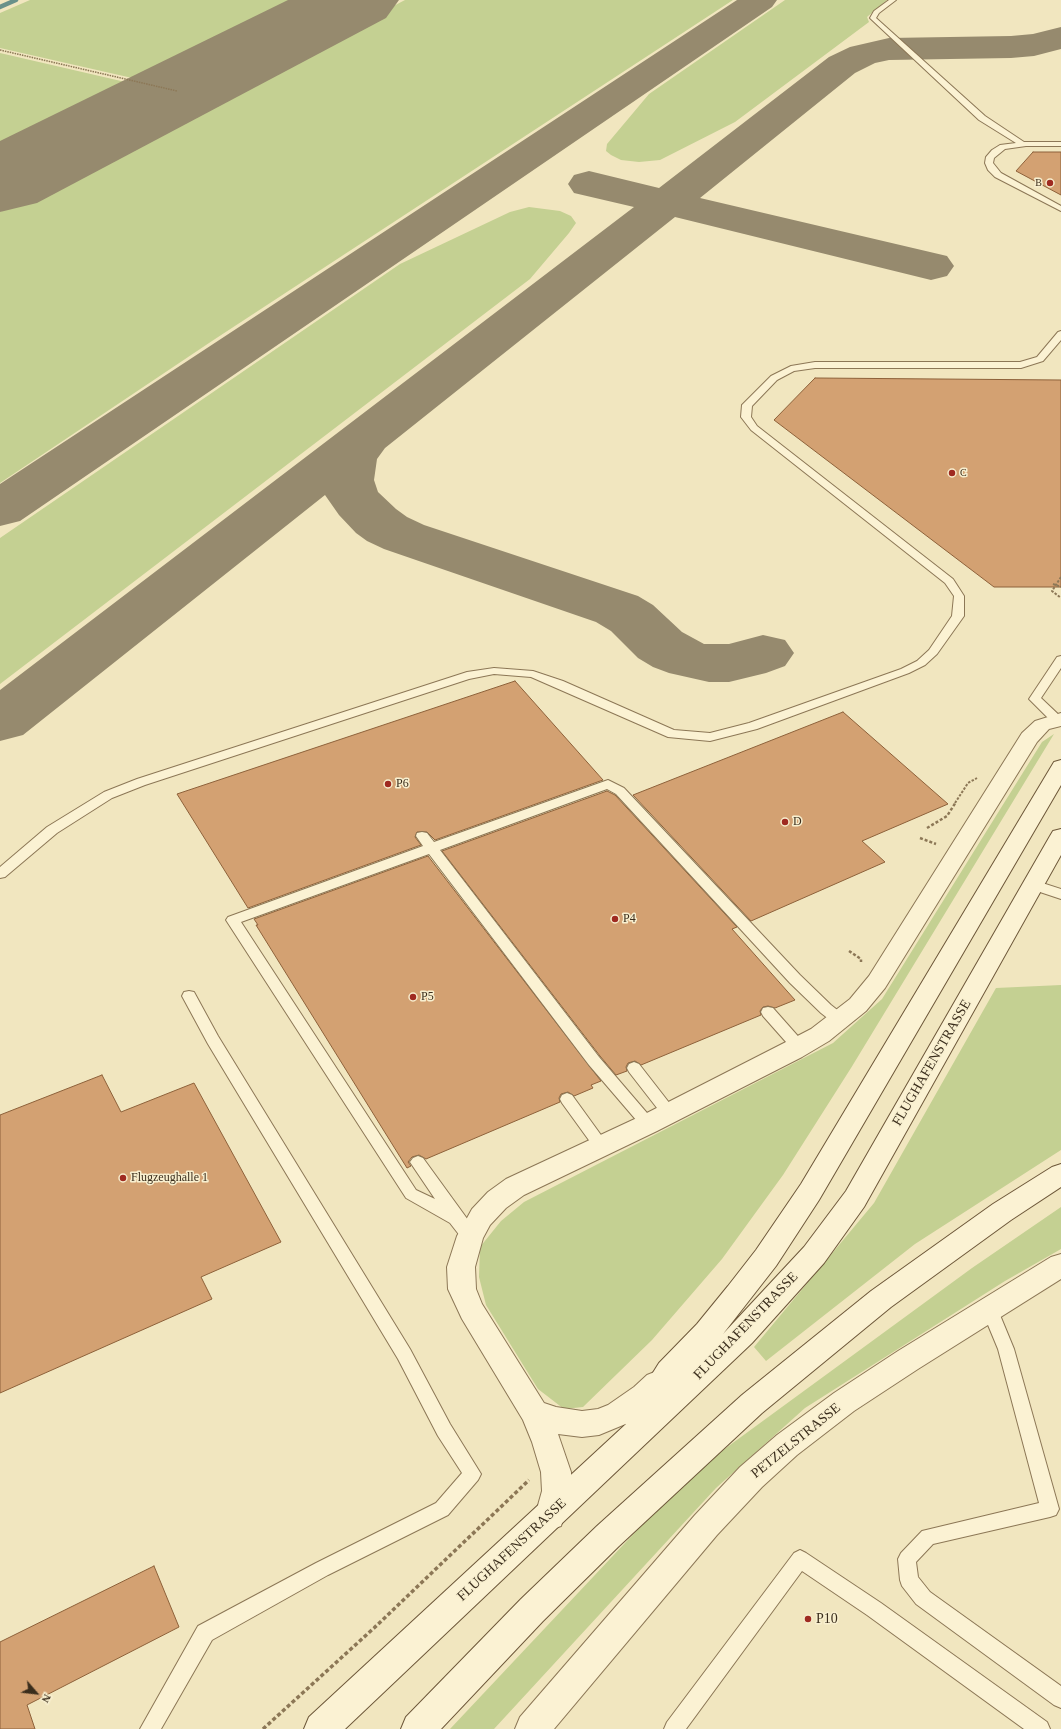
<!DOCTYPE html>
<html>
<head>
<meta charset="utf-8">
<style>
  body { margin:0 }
  #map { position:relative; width:1061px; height:1729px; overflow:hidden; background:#f1e6bf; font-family:Georgia,serif }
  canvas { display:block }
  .north { position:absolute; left:16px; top:1673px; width:40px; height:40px; -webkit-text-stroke:3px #f8efcf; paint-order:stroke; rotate:118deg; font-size:11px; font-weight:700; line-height:16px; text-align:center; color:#3a2d1c }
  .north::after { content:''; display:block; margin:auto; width:14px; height:18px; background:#3a2d1c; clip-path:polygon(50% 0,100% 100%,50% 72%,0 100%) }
</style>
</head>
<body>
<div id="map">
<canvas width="1061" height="1729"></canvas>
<div class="north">N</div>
</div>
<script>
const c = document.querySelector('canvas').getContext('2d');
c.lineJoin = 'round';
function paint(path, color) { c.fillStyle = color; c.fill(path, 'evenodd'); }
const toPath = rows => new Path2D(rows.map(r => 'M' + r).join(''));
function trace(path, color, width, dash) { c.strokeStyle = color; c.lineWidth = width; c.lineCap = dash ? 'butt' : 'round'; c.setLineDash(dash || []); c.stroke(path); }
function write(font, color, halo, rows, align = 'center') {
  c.font = font + ' Georgia,serif'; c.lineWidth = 3; c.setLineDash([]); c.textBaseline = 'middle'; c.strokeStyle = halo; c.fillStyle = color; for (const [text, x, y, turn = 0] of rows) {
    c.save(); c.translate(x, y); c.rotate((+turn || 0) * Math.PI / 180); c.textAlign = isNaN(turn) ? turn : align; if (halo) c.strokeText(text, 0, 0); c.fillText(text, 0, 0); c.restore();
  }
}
paint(toPath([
  [30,0,305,0,141,80,0,48,0,13],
  [405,0,733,0,212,341,0,483,0,212],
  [785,0,887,0,867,17,869,22,735,122,660,160,639,162,621,160,611,155,606,151,607,144,649,94],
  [0,53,134,84,0,150],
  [529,207,560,211,571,216,576,223,569,233,530,279,0,684,0,538,400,264,510,212],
  [1054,734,851,1068,783,1175,722,1259,652,1340,583,1407,564,1409,538,1389,486,1305,479,1277,480,1247,501,1221,524,1202,833,1043,882,999,1042,742],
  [1061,985,1061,1150,915,1244,766,1361,754,1347,874,1203,996,988],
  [1061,1207,1061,1249,1005,1281,805,1408,716,1488,494,1729,450,1729,689,1475,972,1268]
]), '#c4d092');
trace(toPath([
  [0,7,16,0]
]), '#69918a', 4.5);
paint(toPath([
  [737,0,777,0,772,7,20,521,0,526,0,484,737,0],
  [1061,27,1061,49,1034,56,1011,58,889,60,875,63,855,73,700,198,947,256,954,266,947,276,931,280,675,217,385,448,377,459,374,480,378,492,396,509,407,517,424,525,638,596,653,605,682,632,704,644,729,644,763,635,785,640,794,653,785,666,766,673,729,682,709,682,669,673,653,667,638,658,611,631,596,622,384,549,367,541,356,533,339,515,325,495,23,735,0,741,0,690,634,207,574,193,568,184,574,175,589,171,659,188,829,57,850,47,889,38,1011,36,1033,34,1061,27]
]), '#968a6e');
paint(toPath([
  [288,0,399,0,386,18,37,203,0,212,0,141,288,0]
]), '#968a6e');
const building = toPath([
  [1033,152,1061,152,1061,195,1016,171,1033,152],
  [815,378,1061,380,1061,587,994,587,774,420,815,378],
  [515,681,603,780,435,840,427,832,417,832,415,837,421,845,248,908,177,794,515,681],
  [843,712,948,804,862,841,885,862,751,921,633,795,843,712],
  [607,791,615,795,737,927,732,929,795,1000,775,1008,768,1006,763,1007,760,1011,761,1015,641,1065,635,1061,628,1063,626,1067,627,1071,616,1075,600,1056,442,851,607,791],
  [428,856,601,1081,591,1085,593,1088,574,1096,568,1092,561,1094,559,1098,560,1102,426,1159,419,1155,412,1157,408,1162,411,1166,407,1168,256,925,258,925,254,919,428,856],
  [102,1075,121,1112,194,1083,281,1242,201,1277,212,1299,0,1393,0,1115,102,1075],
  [154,1566,179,1627,27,1705,35,1729,0,1729,0,1642,154,1566]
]);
paint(building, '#d3a172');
trace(building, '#8d613a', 1);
const lane = toPath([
  [889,0,896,0,879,13,876,18,985,116,1024,142,1061,142,1061,146,1026,146,1005,149,994,158,993,163,1001,173,1061,206,1061,211,995,177,988,170,985,163,986,157,992,150,1000,145,1016,143,979,120,871,19,870,18,874,11,889,0],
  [1061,331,1061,340,1043,361,1021,368,815,368,794,371,777,380,752,406,751,417,757,426,953,579,964,596,964,616,937,654,925,665,909,673,757,729,710,741,668,737,531,677,494,674,469,679,145,785,112,798,57,833,5,877,0,878,0,867,47,827,104,792,137,779,467,672,494,668,533,671,563,681,674,730,710,733,749,723,901,669,917,661,929,650,952,616,954,596,945,583,751,430,741,417,742,405,771,376,791,366,815,362,1020,362,1037,357,1058,332,1061,331],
  [1061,656,1061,668,1041,698,1061,717,1061,723,1057,724,1053,723,1029,699,1057,657,1061,656],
  [608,780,624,788,800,975,831,1005,845,1016,847,1020,845,1024,840,1025,835,1024,821,1013,790,983,616,794,607,789,440,850,599,1057,653,1120,655,1124,653,1128,648,1130,643,1128,589,1065,429,854,241,922,416,1190,435,1199,410,1162,413,1158,418,1156,423,1158,476,1231,478,1236,476,1241,470,1243,464,1241,450,1223,406,1198,226,920,228,917,423,846,416,836,417,833,422,832,427,833,434,842,608,780],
  [1033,880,1061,889,1061,899,1028,888,1026,885,1028,882,1033,880],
  [189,991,194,992,218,1036,410,1349,450,1424,481,1474,478,1480,448,1515,328,1575,212,1640,161,1729,140,1729,198,1626,316,1563,436,1503,462,1473,438,1436,398,1359,208,1044,182,996,184,992,189,991],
  [768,1007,773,1008,804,1043,806,1047,804,1051,799,1052,794,1051,763,1016,761,1012,763,1008,768,1007],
  [634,1062,639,1064,674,1109,676,1113,674,1117,669,1119,664,1117,629,1072,627,1068,629,1064,634,1062],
  [567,1093,572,1095,606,1142,609,1146,606,1150,601,1152,596,1150,562,1103,560,1099,562,1095,567,1093],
  [989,1301,995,1303,1014,1349,1059,1509,1056,1515,1050,1517,933,1544,916,1562,918,1577,930,1592,1061,1686,1061,1708,1054,1705,916,1604,902,1586,900,1580,898,1559,901,1553,922,1531,1039,1503,998,1349,981,1308,983,1303,989,1301],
  [800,1550,806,1553,881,1603,1047,1722,1050,1729,1024,1729,867,1615,802,1571,686,1729,664,1729,667,1722,794,1553,800,1550]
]);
const street = toPath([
  [1061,713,1061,726,1049,729,1037,742,885,988,866,1011,829,1041,802,1057,657,1131,524,1195,506,1208,490,1225,483,1238,475,1267,476,1289,482,1304,544,1403,556,1407,582,1411,598,1409,608,1405,634,1387,647,1375,657,1371,667,1375,671,1384,667,1393,654,1405,628,1423,599,1435,582,1437,558,1434,571,1472,572,1491,561,1526,550,1530,539,1526,535,1516,542,1491,541,1472,532,1442,523,1420,462,1319,448,1289,447,1267,457,1236,472,1209,488,1192,506,1179,639,1117,784,1043,811,1029,850,999,869,976,1022,733,1035,721,1061,713],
  [1061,1254,1061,1279,918,1369,854,1411,797,1455,762,1487,717,1535,554,1729,515,1729,520,1717,695,1515,740,1467,777,1435,834,1393,898,1351,1051,1257,1061,1254]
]);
const secondary = toPath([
  [1061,760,1061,785,819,1200,776,1266,723,1334,804,1247,846,1191,1050,836,1053,831,1061,829,1061,855,864,1207,824,1263,752,1343,345,1729,304,1729,309,1717,626,1424,624,1420,629,1411,659,1363,697,1324,728,1286,756,1250,801,1184,1051,767,1054,762,1061,760],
  [1061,1164,1061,1187,1011,1220,891,1307,762,1413,619,1546,543,1621,441,1729,401,1729,406,1717,521,1599,597,1526,742,1395,871,1291,993,1204,1052,1167,1061,1164]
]);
trace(lane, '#8c7756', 2);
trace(street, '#8c7756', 2);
trace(secondary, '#6d5739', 2);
trace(toPath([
  [0,50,177,91]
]), '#8c7756', 1.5, [1.5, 1]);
trace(toPath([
  [1061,577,1052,591,1061,598],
  [955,803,968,783,977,778]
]), '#8c7756', 2, [2.5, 1.5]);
trace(toPath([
  [927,828,947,816,956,802],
  [920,838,936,844],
  [849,951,861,959,861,962]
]), '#8c7756', 2.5, [3, 2]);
trace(toPath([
  [263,1729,374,1628,529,1480]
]), '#8c7756', 3.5, [4, 2.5]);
paint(lane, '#fbf2d3');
paint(street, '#fbf2d3');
paint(secondary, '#fbf2d3');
trace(toPath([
  [1053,584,1061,587]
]), '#8c7756', 2, [2.5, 1.5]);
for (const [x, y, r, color] of [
  [1050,183,4,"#9f2a21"],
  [952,473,4,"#9f2a21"],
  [388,784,4,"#9f2a21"],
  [785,822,4,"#9f2a21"],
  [615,919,4,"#9f2a21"],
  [413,997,4,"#9f2a21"],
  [123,1178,4,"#9f2a21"],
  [808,1619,4,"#9f2a21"]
]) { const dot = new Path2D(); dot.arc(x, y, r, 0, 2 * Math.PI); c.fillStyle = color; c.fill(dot); trace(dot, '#f8efcf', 1.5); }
write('10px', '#3a2d1c', '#f8efcf', [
  ["B",1042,183],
  ["C",960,473,"left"]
], 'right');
write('12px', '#3a2d1c', '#f8efcf', [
  ["P6",396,784],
  ["D",793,822],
  ["P4",623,919],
  ["P5",421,997],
  ["Flugzeughalle 1",131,1178]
], 'left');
write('14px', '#3a2d1c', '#f8efcf', [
  ["FLUGHAFENSTRASSE",932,1063,-60],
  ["FLUGHAFENSTRASSE",746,1326,-46],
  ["PETZELSTRASSE",796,1441,-39],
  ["FLUGHAFENSTRASSE",512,1550,-43]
]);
write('14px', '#3a2d1c', '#f8efcf', [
  ["P10",816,1619]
], 'left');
</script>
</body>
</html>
